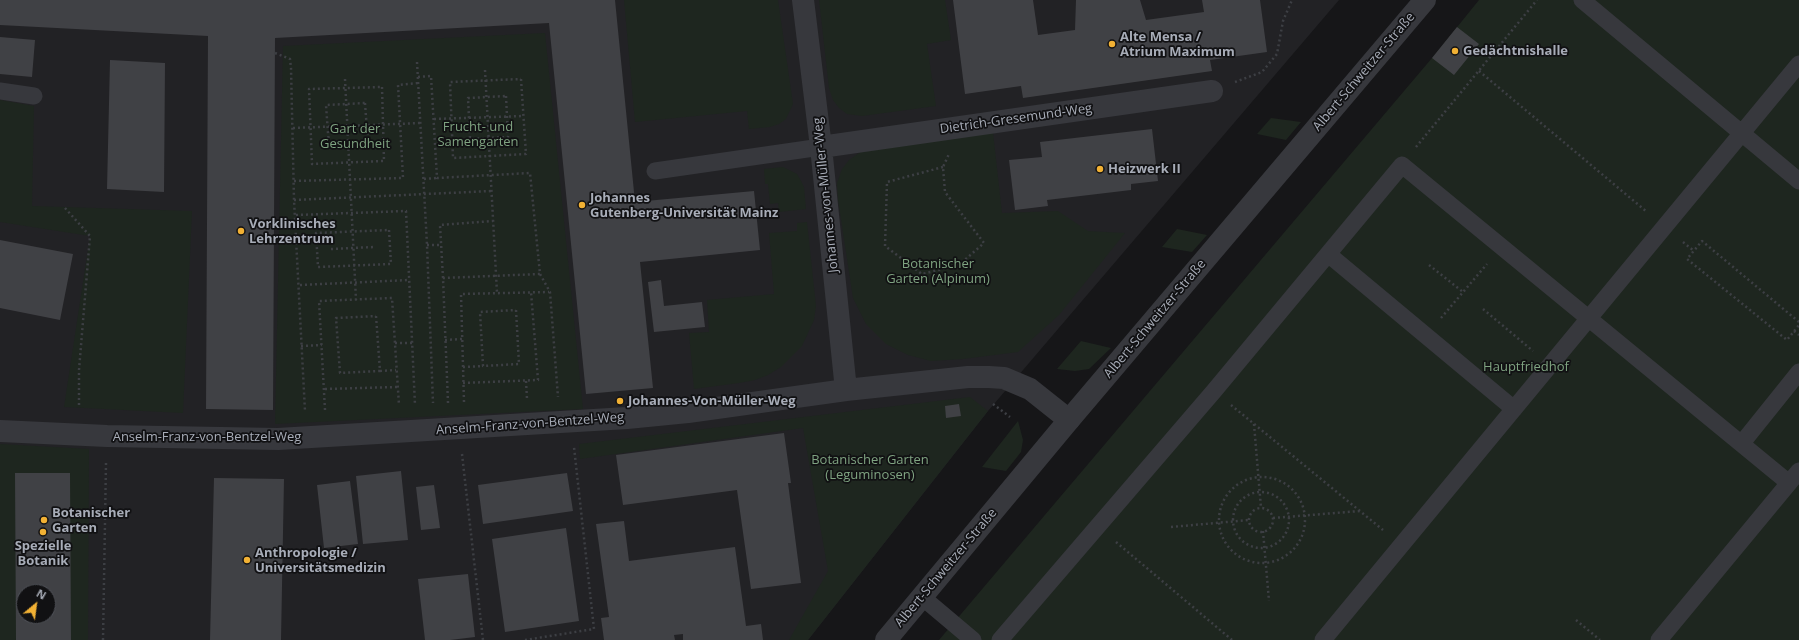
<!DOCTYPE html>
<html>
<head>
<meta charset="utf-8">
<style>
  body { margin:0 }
  #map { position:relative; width:1799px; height:640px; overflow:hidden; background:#161618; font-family:"Open Sans",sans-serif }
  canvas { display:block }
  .north { position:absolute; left:16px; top:584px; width:40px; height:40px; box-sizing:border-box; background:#111113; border:1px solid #4d4f55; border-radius:50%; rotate:29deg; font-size:11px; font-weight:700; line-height:16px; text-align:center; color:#a8adb8 }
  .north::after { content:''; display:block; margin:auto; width:14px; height:18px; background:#f2b134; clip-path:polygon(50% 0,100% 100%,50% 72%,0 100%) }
</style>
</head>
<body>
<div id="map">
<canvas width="1799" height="640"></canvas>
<div class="north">N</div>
</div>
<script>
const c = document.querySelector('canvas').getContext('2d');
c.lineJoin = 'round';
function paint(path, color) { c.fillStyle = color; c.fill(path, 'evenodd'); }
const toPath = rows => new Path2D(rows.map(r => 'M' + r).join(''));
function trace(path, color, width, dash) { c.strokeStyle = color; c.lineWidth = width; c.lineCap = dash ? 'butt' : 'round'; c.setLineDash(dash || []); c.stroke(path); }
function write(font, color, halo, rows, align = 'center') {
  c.font = font + ' "Open Sans",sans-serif'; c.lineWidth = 3.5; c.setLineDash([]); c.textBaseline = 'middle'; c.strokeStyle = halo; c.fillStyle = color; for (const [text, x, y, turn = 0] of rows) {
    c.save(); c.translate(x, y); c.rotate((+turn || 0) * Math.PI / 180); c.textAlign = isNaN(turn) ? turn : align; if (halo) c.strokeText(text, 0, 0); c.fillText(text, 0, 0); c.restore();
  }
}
paint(toPath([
  [0,0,1339,0,988,411,808,640,0,640],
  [24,592,48,592,48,616,24,616]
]), '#222225');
paint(toPath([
  [624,0,778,0,793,104,786,119,779,124,770,127,749,129,747,111,635,122],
  [819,0,945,0,951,40,927,44,936,106,862,116,847,114,839,108,833,100,829,88],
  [1479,0,1799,0,1799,640,939,640,1432,58],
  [545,33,583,409,275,424,283,46],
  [0,100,34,106,32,206,192,211,183,413,64,407,90,236,0,222],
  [1271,118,1301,122,1286,140,1257,134],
  [993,132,1002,213,1058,211,1088,231,1125,233,1059,315,1018,352,963,359,931,361,908,355,886,344,866,324,853,298,838,200,837,183,842,169,849,160,862,151],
  [783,167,797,174,801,181,804,187,806,209,779,212,778,203,770,204,768,184,765,184,764,169],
  [807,222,816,306,814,320,802,346,781,367,768,375,755,380,739,383,694,389,689,333,709,332,707,300,774,294,769,233,797,231,797,223],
  [1177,229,1207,235,1192,252,1162,247],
  [1081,341,1111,348,1089,369,1075,371,1057,369],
  [970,397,988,411,808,640,789,640,828,571,803,428,580,459,579,444],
  [1018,421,1023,440,1021,452,1006,471,982,467],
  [0,444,89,449,88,640,0,640],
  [24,592,48,592,48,616,24,616]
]), '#1e261f');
paint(toPath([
  [0,0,615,0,635,202,754,191,760,250,640,262,653,388,586,394,549,23,275,38,273,410,206,409,208,36,0,25],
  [953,0,1033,0,1038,35,1075,30,1076,0,1140,0,1146,20,1204,12,1202,0,1260,0,1267,52,1210,60,1212,71,1023,98,1021,86,965,94],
  [1457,27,1479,44,1454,75,1432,58],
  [0,37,35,40,32,77,0,74],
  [110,60,165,63,164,192,107,189],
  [1152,129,1158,181,1131,184,1131,190,1047,200,1048,206,1015,210,1009,160,1042,157,1040,142],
  [0,240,73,254,60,320,0,308],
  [661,280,664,306,702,302,705,327,654,332,648,282],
  [959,404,961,416,946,418,945,406],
  [784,433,791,483,788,483,801,583,751,589,737,490,623,505,616,455],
  [401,471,408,540,363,544,356,476],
  [15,473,70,473,71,640,16,640],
  [24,592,48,592,48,616,24,616],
  [567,473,573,511,483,524,478,485],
  [214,478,284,479,281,640,210,640],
  [350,481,358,544,324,548,317,485],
  [434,485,440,528,421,530,416,487],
  [624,521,629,561,735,547,746,626,761,624,763,640,683,640,683,634,674,635,675,640,604,640,601,618,609,617,596,524],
  [566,528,579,621,505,632,492,539],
  [468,574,475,637,450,640,425,640,418,579]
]), '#404145');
trace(toPath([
  [275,53,290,59,291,68,294,200,305,411],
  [417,62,427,245,433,403],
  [485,70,497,293],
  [1479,71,1647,212],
  [418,77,431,76,437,178,530,173,540,274,550,292,558,397],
  [345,79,356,300],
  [521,79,526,154,453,158,450,82,521,79],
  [1235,82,1262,72,1277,54,1283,21,1292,0],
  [382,87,384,161,312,164,309,89,382,87],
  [506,96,508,137,470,139,468,98,506,96],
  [365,103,368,145,329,147,326,105,365,103],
  [434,119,524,116],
  [293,128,421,123],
  [1416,147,1537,0],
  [943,167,887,182,885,246,922,274,959,265,984,243,945,192,943,167,949,154],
  [424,179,437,178],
  [294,181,403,178,398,85,419,83],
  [294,200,492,191],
  [65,208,90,236,79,370,79,408],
  [296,215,406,211,415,405],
  [389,230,391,264,318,267,316,233,389,230],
  [1683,242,1694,251],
  [427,245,441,245],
  [331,249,374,247],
  [1429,265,1463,292],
  [443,278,440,225,493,221],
  [300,285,409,280],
  [1483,309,1533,351],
  [516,310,519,364,483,366,480,312,516,310],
  [376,316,380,371,340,373,336,318,376,316],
  [1441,318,1487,264],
  [1799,322,1702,241,1687,259,1787,340,1799,325],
  [1794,331,1799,335],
  [445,340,462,339],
  [395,343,412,343],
  [301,346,322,345],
  [463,367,483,366],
  [380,371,396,370],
  [526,381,527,399],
  [463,383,538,380,531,292],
  [325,389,397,387],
  [464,402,461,294,549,292],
  [448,403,443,278,540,274],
  [993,404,1010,417],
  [1231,405,1383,530],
  [325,410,319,301,392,298,399,405],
  [1254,424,1261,508],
  [462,454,483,640],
  '1219 520a43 43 0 1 1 86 0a43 43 0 1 1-86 0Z',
  '1233 520a28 28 0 1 1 56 0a28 28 0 1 1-56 0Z',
  '1249 520a12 12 0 1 1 24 0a12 12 0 1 1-24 0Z',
  [1273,518,1360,511],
  [1171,527,1249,520],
  [1263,531,1269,601],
  [1116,542,1232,640],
  [1576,620,1600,640],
  [103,640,106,463],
  [525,640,594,629,574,447]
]), '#3d3f44', 2.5, [2, 3]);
trace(toPath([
  [1582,0,1799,181],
  [0,91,34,96],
  [655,171,821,147],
  [1328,254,1514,409],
  [1742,443,1799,372],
  [922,597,973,640],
  [1000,640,1214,391,1402,165,1789,483],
  [1323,640,1799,64],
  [1659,640,1799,471]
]), '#37383d', 17);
trace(toPath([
  [803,0,821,147,846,390],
  [821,147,1212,91],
  [0,431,107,436,278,439,627,418,688,412,846,390,968,377,989,377,1004,378,1030,389,1069,420]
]), '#37383d', 22);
trace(toPath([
  [886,640,1069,420,1425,0]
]), '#37383d', 22);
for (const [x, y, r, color] of [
  [1112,44,4,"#f2b134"],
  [1455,51,4,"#f2b134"],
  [1100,169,4,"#f2b134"],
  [582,205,4,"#f2b134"],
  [241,231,4,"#f2b134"],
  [620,401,4,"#f2b134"],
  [44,520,4,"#f2b134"],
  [43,532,4,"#f2b134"],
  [247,560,4,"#f2b134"]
]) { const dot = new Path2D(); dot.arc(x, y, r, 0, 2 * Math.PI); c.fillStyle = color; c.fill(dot); trace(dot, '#111113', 1.5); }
write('bold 13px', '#a8adb8', '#111113', [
  ["Alte Mensa /",1120,37],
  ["Atrium Maximum",1120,52],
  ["Gedächtnishalle",1463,51],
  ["Heizwerk II",1108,169],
  ["Johannes",590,198],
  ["Gutenberg-Universität Mainz",590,213],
  ["Vorklinisches",249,224],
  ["Lehrzentrum",249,239],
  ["Johannes-Von-Müller-Weg",628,401],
  ["Botanischer",52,513],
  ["Garten",52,528],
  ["Spezielle",43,546,"center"],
  ["Botanik",43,561,"center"],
  ["Anthropologie /",255,553],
  ["Universitätsmedizin",255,568]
], 'left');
write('13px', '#a8adb8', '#111113', [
  ["Albert-Schweitzer-Straße",1364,72,-50],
  ["Dietrich-Gresemund-Weg",1016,119,-8],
  ["Johannes-von-Müller-Weg",826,195,-96],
  ["Albert-Schweitzer-Straße",1155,319,-50],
  ["Anselm-Franz-von-Bentzel-Weg",530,424,-4],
  ["Anselm-Franz-von-Bentzel-Weg",207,437],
  ["Albert-Schweitzer-Straße",946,568,-50]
]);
write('13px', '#7fa381', '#111113', [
  ["Frucht- und",478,127],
  ["Samengarten",478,142],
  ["Gart der",355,129],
  ["Gesundheit",355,144],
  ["Botanischer",938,264],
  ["Garten (Alpinum)",938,279],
  ["Hauptfriedhof",1526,367],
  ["Botanischer Garten",870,460],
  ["(Leguminosen)",870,475]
]);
</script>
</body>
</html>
